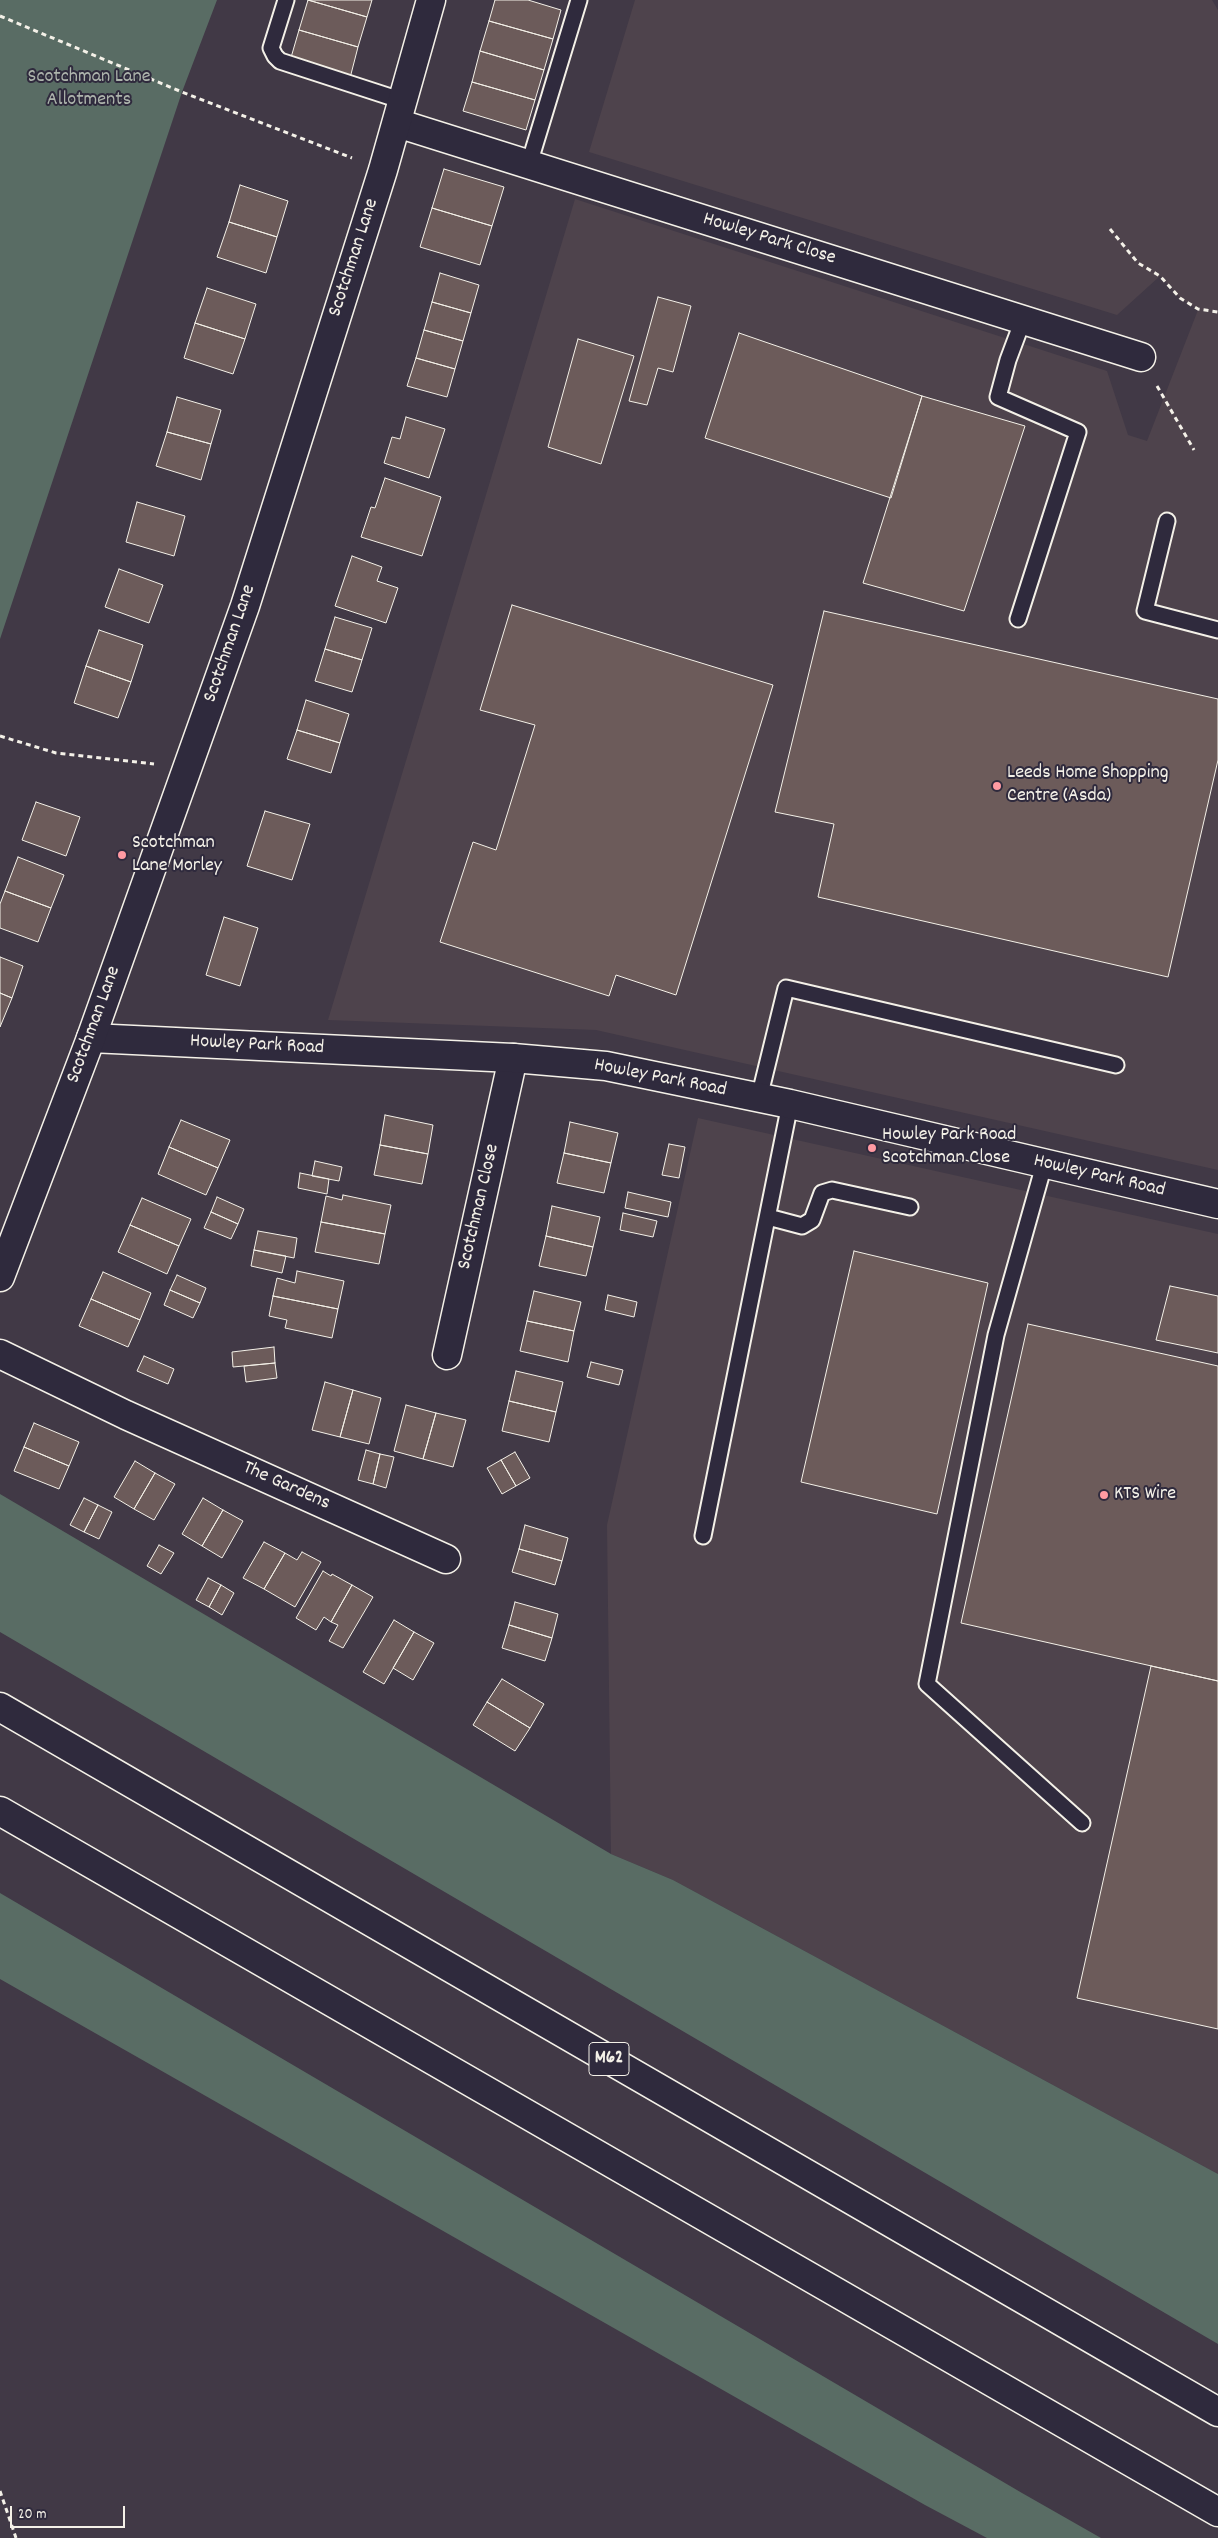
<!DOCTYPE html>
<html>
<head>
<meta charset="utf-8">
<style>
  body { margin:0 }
  #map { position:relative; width:1218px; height:2538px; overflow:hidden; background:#413946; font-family:Dekko,sans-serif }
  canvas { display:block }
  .scale { position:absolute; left:10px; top:2506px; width:115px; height:22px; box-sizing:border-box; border:2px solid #f4f1e8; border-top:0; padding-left:6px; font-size:15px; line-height:18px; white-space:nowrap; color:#f4f1e8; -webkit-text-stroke:4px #2f2a3d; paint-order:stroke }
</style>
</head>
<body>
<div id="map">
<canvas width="1218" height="2538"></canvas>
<div class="scale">20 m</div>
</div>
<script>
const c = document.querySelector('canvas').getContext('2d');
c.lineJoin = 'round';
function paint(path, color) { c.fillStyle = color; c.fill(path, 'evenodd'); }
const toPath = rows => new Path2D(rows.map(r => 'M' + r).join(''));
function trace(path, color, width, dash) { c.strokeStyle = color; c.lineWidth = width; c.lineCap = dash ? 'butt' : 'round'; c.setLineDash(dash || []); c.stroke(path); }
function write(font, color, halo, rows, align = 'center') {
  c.font = font + ' Dekko,sans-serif'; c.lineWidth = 4; c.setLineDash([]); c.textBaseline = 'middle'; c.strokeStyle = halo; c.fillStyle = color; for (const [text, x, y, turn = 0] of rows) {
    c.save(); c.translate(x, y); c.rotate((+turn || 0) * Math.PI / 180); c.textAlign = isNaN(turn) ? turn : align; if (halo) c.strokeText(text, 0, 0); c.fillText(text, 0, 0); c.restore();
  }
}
paint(toPath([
  [635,0,1212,0,1218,10,1218,1170,596,1030,328,1020,575,199,1107,371,1128,435,1147,441,1198,310,1180,298,1160,276,1117,315,589,152],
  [698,1118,1218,1234,1218,2174,673,1880,611,1854,607,1525]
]), '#4e434c');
paint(toPath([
  [0,0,217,0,182,92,0,639],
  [0,1494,611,1854,673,1880,1218,2174,1218,2344,0,1632],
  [0,1893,1022,2493,1101,2538,987,2538,925,2505,0,1979]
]), '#596c64');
const building = toPath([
  [308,0,367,17,358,47,299,30,308,0],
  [308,0,372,0,367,17,308,0],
  [495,0,528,0,561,10,553,39,489,21,495,0],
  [489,21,553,39,544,70,480,51,489,21],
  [299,30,358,47,350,78,290,61,299,30],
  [480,51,544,70,535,100,472,82,480,51],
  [472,82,535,100,526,130,463,111,472,82],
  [444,169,504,187,492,226,432,208,444,169],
  [240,185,288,201,277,237,229,222,240,185],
  [432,208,492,226,480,265,420,247,432,208],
  [229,222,277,237,266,273,217,257,229,222],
  [440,273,479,285,471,313,432,302,440,273],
  [207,288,256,304,245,339,195,323,207,288],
  [658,297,691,306,673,372,658,368,647,405,629,401,658,297],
  [432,302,471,313,463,341,424,330,432,302],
  [195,323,245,339,233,374,184,358,195,323],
  [424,330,463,341,455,369,416,358,424,330],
  [739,333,922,396,891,498,705,438,739,333],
  [578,339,634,356,601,464,548,447,578,339],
  [416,358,455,369,447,397,407,386,416,358],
  [922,396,1025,426,964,611,863,583,922,396],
  [177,397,221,410,211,444,167,432,177,397],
  [406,417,445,429,429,478,384,463,392,437,400,439,406,417],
  [167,432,211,444,201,480,156,466,167,432],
  [385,478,441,497,422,556,361,537,371,507,375,508,385,478],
  [137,502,185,516,174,556,126,542,137,502],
  [352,556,382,567,377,581,398,588,386,623,335,606,352,556],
  [119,569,163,585,149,623,105,607,119,569],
  [512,605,773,685,676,995,616,975,609,996,440,942,473,842,496,850,535,725,480,710,512,605],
  [824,611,1218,699,1218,760,1168,977,818,897,834,824,775,812,824,611],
  [335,617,372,628,362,660,325,649,335,617],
  [99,630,143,645,131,682,86,666,99,630],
  [325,649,362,660,352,692,315,681,325,649],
  [86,666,131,682,118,718,74,703,86,666],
  [306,700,349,714,340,743,297,730,306,700],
  [297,730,340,743,331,773,287,759,297,730],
  [36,802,80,817,66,856,22,840,36,802],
  [265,811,310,824,292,880,247,866,265,811],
  [18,857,64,875,51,908,5,891,18,857],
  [5,891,51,908,38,942,0,928,0,904,5,891],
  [224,917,258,928,240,986,206,975,224,917],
  [0,957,23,966,12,998,0,993,0,957],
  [0,993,12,998,0,1027,0,993],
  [385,1115,433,1125,428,1154,380,1145,385,1115],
  [181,1120,230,1140,218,1168,169,1147,181,1120],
  [570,1122,618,1133,611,1163,564,1153,570,1122],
  [669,1144,685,1147,679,1178,662,1175,669,1144],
  [380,1145,428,1154,422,1184,374,1175,380,1145],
  [169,1147,218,1168,206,1195,158,1174,169,1147],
  [564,1153,611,1163,604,1193,557,1183,564,1153],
  [315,1161,342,1167,339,1181,312,1176,315,1161],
  [300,1173,329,1179,327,1194,298,1188,300,1173],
  [628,1192,671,1202,668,1217,625,1208,628,1192],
  [343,1195,391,1205,385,1234,321,1222,326,1196,342,1200,343,1195],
  [217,1197,244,1209,238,1224,211,1212,217,1197],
  [142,1198,191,1219,179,1246,130,1225,142,1198],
  [552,1206,600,1217,593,1247,546,1236,552,1206],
  [211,1212,238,1224,231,1239,204,1228,211,1212],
  [623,1213,657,1221,653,1237,620,1230,623,1213],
  [321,1222,385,1234,379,1264,315,1252,321,1222],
  [130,1225,179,1246,167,1274,118,1252,130,1225],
  [258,1231,297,1238,294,1258,254,1250,258,1231],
  [546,1236,593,1247,586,1276,539,1266,546,1236],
  [254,1250,286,1256,282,1273,251,1266,254,1250],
  [854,1251,988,1283,937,1514,801,1482,854,1251],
  [297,1271,344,1281,338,1309,273,1296,277,1278,295,1283,297,1271],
  [103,1272,151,1293,140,1320,91,1299,103,1272],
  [177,1275,206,1288,200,1303,170,1290,177,1275],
  [1170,1286,1218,1296,1218,1353,1156,1340,1170,1286],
  [170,1290,200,1303,193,1318,164,1305,170,1290],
  [534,1291,581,1302,574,1331,527,1321,534,1291],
  [608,1295,637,1302,634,1317,605,1310,608,1295],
  [273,1296,338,1309,332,1338,285,1328,287,1320,269,1316,273,1296],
  [91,1299,140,1320,128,1347,79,1326,91,1299],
  [527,1321,574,1331,568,1362,520,1351,527,1321],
  [1028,1324,1218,1366,1218,1681,961,1623,1028,1324],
  [274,1347,275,1363,233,1367,232,1352,274,1347],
  [144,1356,174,1369,168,1384,137,1371,144,1356],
  [591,1362,623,1370,619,1385,587,1377,591,1362],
  [275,1363,277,1378,246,1382,244,1366,275,1363],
  [516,1371,563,1382,556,1412,509,1401,516,1371],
  [325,1382,353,1390,340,1437,312,1430,325,1382],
  [353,1390,381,1398,369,1444,340,1437,353,1390],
  [509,1401,556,1412,549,1442,502,1431,509,1401],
  [406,1405,436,1413,423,1459,394,1451,406,1405],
  [436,1413,466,1420,453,1467,423,1459,436,1413],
  [34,1423,79,1442,69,1466,24,1447,34,1423],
  [24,1447,69,1466,59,1489,14,1471,24,1447],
  [366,1450,380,1454,373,1484,358,1480,366,1450],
  [515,1452,530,1478,516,1486,501,1460,515,1452],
  [380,1454,394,1457,386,1488,373,1484,380,1454],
  [501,1460,516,1486,502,1494,487,1468,501,1460],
  [135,1461,155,1473,134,1509,114,1497,135,1461],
  [155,1473,175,1484,154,1520,134,1509,155,1473],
  [84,1498,98,1505,84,1532,70,1525,84,1498],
  [203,1498,223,1510,202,1546,182,1534,203,1498],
  [98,1505,112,1512,99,1539,84,1532,98,1505],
  [223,1510,243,1521,222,1558,202,1546,223,1510],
  [525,1525,568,1538,562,1561,519,1549,525,1525],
  [264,1542,285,1553,264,1589,243,1578,264,1542],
  [159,1545,174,1553,161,1574,147,1566,159,1545],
  [519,1549,562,1561,555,1585,512,1572,519,1549],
  [302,1552,321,1562,295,1607,264,1589,285,1553,297,1560,302,1552],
  [323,1571,331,1576,332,1574,352,1585,331,1622,324,1617,316,1630,296,1618,323,1571],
  [208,1578,221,1585,209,1607,196,1600,208,1578],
  [221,1585,234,1593,222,1615,209,1607,221,1585],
  [352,1585,373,1597,343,1648,329,1641,338,1625,331,1622,352,1585],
  [515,1602,558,1614,552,1638,509,1625,515,1602],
  [394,1620,414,1632,384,1684,363,1672,394,1620],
  [509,1625,552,1638,545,1661,502,1648,509,1625],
  [414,1632,434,1643,413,1680,393,1668,414,1632],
  [1151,1666,1218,1681,1218,2029,1077,1998,1151,1666],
  [502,1679,544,1704,530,1728,487,1702,502,1679],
  [487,1702,530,1728,515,1751,473,1725,487,1702]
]);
paint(building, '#6c5b5a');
trace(building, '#f4f1e8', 1);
const service = toPath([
  [286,0,271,48,275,56,280,61,403,101],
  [529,164,579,0],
  [1167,521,1145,611,1218,630],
  [1018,619,1078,432,998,397,1008,360,1023,320],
  [759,1098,786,988,1116,1065],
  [1044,1165,996,1335,927,1684,1082,1823],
  [768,1217,802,1226,812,1220,822,1193,832,1190,910,1207],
  [703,1536,790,1104]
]);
const minor = toPath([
  [397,123,1141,357],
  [0,1354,126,1415,446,1559],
  [447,1355,513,1058]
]);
const tertiary = toPath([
  [91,1038,513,1058,606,1066,790,1104,1218,1204]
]);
const secondary = toPath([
  [0,1277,91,1038,245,606,383,170,431,0]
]);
const motorway = toPath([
  [0,1707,1218,2412],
  [0,1811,1218,2512]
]);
trace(service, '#f4f1e8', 19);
trace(minor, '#f4f1e8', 31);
trace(tertiary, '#f4f1e8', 31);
trace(secondary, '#f4f1e8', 31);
trace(motorway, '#f4f1e8', 31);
trace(toPath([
  [0,16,182,92,352,158],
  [1110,229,1138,263,1160,276,1180,298,1198,309,1218,312],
  [1157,386,1194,450],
  [0,736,56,753,154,764],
  [0,2491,16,2538]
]), '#f4f1e8', 3, [5, 4]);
trace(service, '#2f2a3d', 15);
trace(minor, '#2f2a3d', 28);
trace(tertiary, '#2f2a3d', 28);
trace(secondary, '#2f2a3d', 28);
trace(motorway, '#2f2a3d', 28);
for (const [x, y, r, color] of [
  [997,786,5,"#ff9aa2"],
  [122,855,5,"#ff9aa2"],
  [872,1148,5,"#ff9aa2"],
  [1104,1495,5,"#ff9aa2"]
]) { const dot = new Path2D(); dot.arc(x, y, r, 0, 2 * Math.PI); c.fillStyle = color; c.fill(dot); trace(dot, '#2f2a3d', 2); }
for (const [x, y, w] of [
  [609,2059,40]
]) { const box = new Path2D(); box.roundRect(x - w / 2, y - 16.5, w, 33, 4); c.fillStyle = '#2f2a3d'; c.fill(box); trace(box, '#f4f1e8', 1); }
write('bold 19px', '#f4f1e8', null, [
  ["M62",609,2059]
]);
write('20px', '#aeb5ad', '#2f2a3d', [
  ["Scotchman Lane",89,78],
  ["Allotments",89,101]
]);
write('20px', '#f4f1e8', '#2f2a3d', [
  ["Howley Park Close",769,240,17],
  ["Scotchman Lane",355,258,-72],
  ["Scotchman Lane",231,644,-71],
  ["Scotchman Lane",95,1025,-70],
  ["Howley Park Road",257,1046,3],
  ["Howley Park Road",660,1079,11],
  ["Howley Park Road",1099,1177,13],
  ["Scotchman Close",480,1207,-77],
  ["The Gardens",286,1487,24]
]);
write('20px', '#f4f1e8', '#2f2a3d', [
  ["Leeds Home Shopping",1007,774],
  ["Centre (Asda)",1007,797],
  ["Scotchman",132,844],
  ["Lane Morley",132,867],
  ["Howley Park Road",882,1136],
  ["Scotchman Close",882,1159],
  ["KTS Wire",1114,1495]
], 'left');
</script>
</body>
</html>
